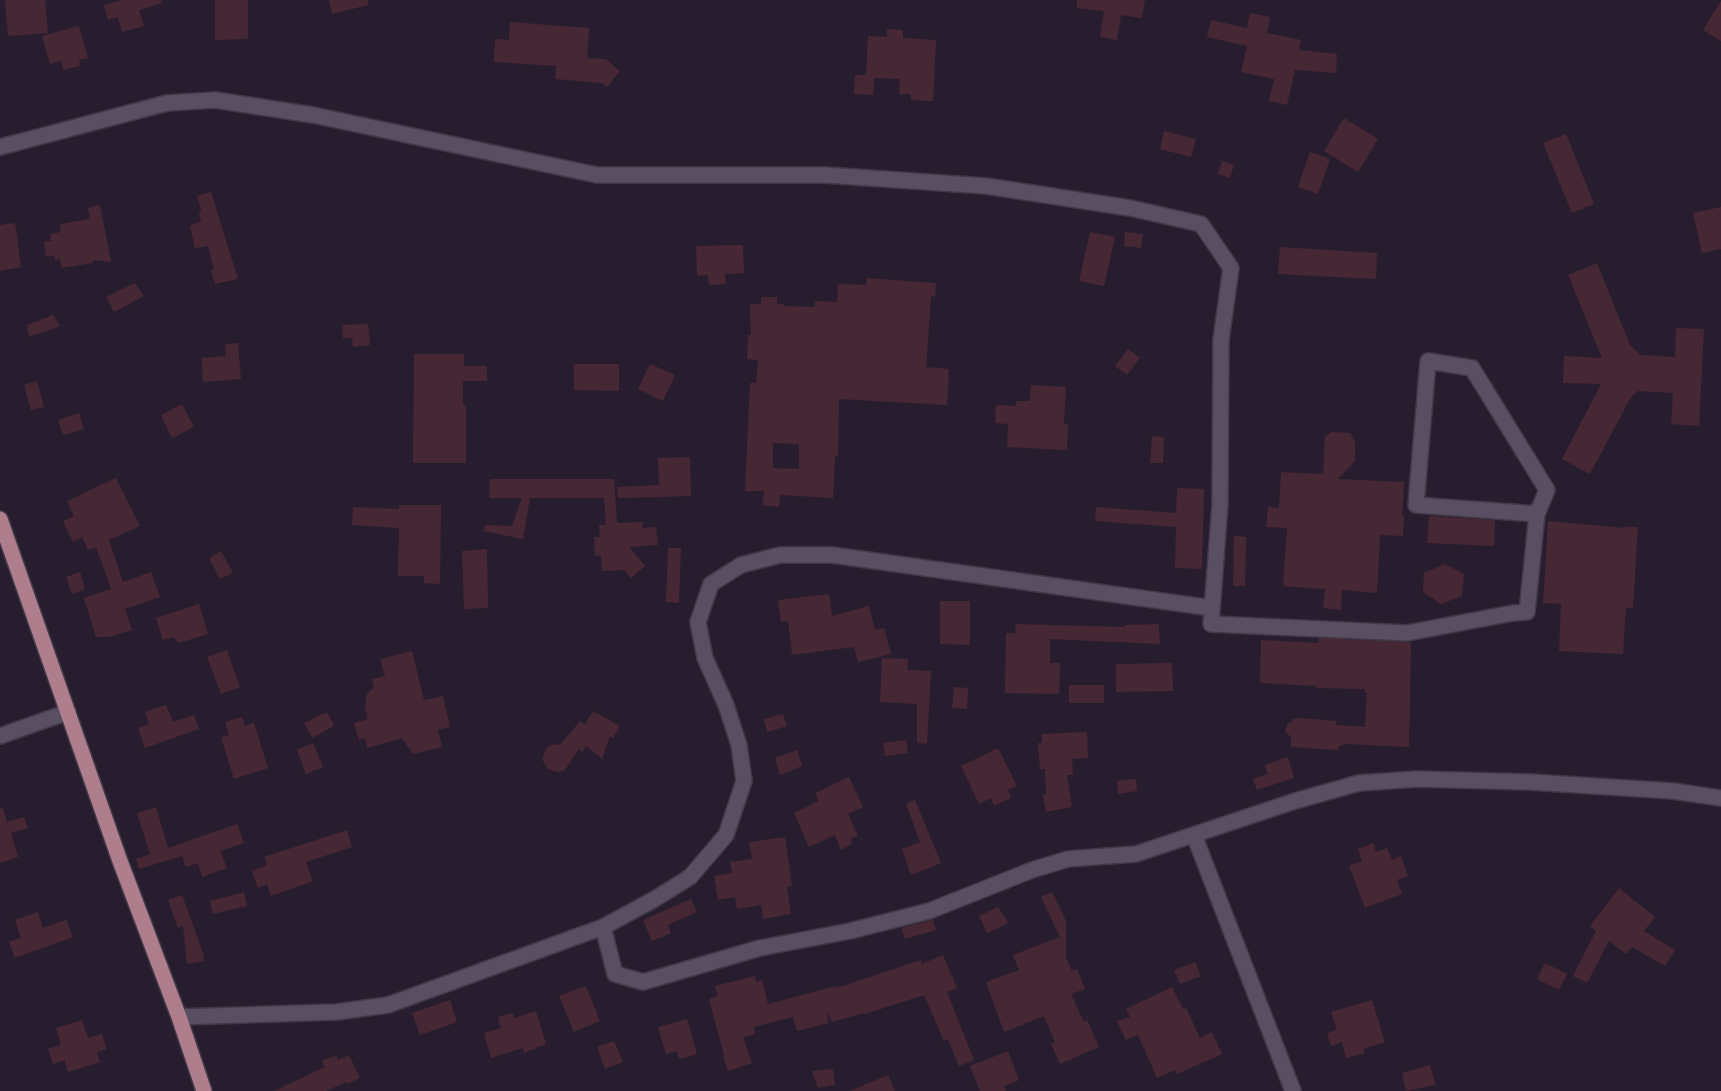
<!DOCTYPE html>
<html>
<head>
<meta charset="utf-8">
<style>
  body { margin:0 }
  canvas { display:block; background:#281d2f }
</style>
</head>
<body>
<canvas width="1721" height="1091"></canvas>
<script>
const c = document.querySelector('canvas').getContext('2d');
c.lineJoin = 'round';
function paint(path, color) { c.fillStyle = color; c.fill(path, 'evenodd'); }
const toPath = rows => new Path2D(rows.map(r => 'M' + r).join(''));
function trace(path, color, width, dash) { c.strokeStyle = color; c.lineWidth = width; c.lineCap = dash ? 'butt' : 'round'; c.setLineDash(dash || []); c.stroke(path); }
paint(toPath([
  [5,0,45,0,48,33,8,36],
  [122,0,161,0,162,3,139,10,144,26,122,32,118,17,108,20,104,5],
  [215,0,248,0,248,39,215,40],
  [329,0,368,0,368,5,332,14],
  [1077,0,1145,0,1142,18,1121,15,1117,40,1100,37,1104,11,1077,8],
  [1721,1,1721,41,1703,30],
  [1250,13,1270,17,1267,33,1301,40,1299,50,1337,54,1336,73,1295,70,1287,105,1269,101,1274,79,1241,72,1247,46,1207,37,1211,20,1247,28],
  [510,22,589,28,587,58,606,59,620,71,607,87,602,83,555,79,556,66,494,62,495,39,509,40],
  [79,26,88,58,79,60,80,66,63,70,61,61,50,64,42,36],
  [887,29,903,30,903,38,936,40,933,101,911,100,911,94,899,94,900,79,874,78,873,95,854,94,855,75,866,75,868,36,887,37],
  [1344,118,1378,139,1358,172,1324,151],
  [1164,131,1196,139,1191,157,1160,149],
  [1566,134,1594,204,1572,213,1543,143],
  [1310,152,1330,159,1318,194,1298,187],
  [1222,161,1234,165,1230,178,1218,174],
  [211,192,238,279,215,284,211,270,214,270,208,246,195,248,190,226,201,221,199,214,201,210,197,196],
  [100,205,111,262,93,260,93,263,61,268,60,259,55,260,54,255,46,257,44,242,51,241,50,234,61,232,60,224,90,219,88,208],
  [1721,207,1721,249,1702,253,1693,213],
  [15,223,21,267,0,271,0,225],
  [1090,232,1115,237,1104,286,1079,281],
  [1125,232,1143,234,1141,248,1124,246],
  [743,245,744,273,725,274,726,284,709,285,708,275,697,276,696,246],
  [1280,247,1377,253,1376,279,1278,274],
  [1597,263,1630,345,1641,355,1675,357,1676,328,1704,329,1699,426,1671,424,1673,393,1638,391,1631,397,1590,474,1562,459,1601,384,1563,383,1564,356,1602,358,1568,275],
  [867,278,936,283,935,297,931,296,926,367,949,369,947,405,839,399,838,456,835,456,833,498,780,495,779,507,762,505,764,491,745,491,750,383,756,383,758,360,747,359,748,335,751,335,750,304,761,304,761,297,777,297,777,304,784,304,784,306,815,307,815,301,837,302,838,284,866,285],
  [773,443,799,444,799,469,773,468],
  [135,283,144,296,114,312,106,297],
  [53,315,60,326,29,337,27,325],
  [368,324,370,345,353,347,352,338,343,338,342,325],
  [238,343,241,379,203,382,202,358,226,356,225,344],
  [1128,349,1140,358,1127,375,1115,366],
  [414,354,464,354,464,366,487,366,487,381,463,381,463,405,466,405,466,463,413,463],
  [574,364,619,364,619,391,574,390],
  [650,364,675,375,663,401,638,389],
  [37,381,44,407,31,410,24,385],
  [1031,385,1066,387,1064,424,1068,424,1067,450,1007,447,1008,424,995,423,996,405,1016,406,1016,401,1030,401],
  [182,404,194,427,172,438,161,415],
  [79,413,84,429,63,435,58,420],
  [1331,432,1350,433,1355,442,1355,461,1338,479,1404,482,1402,515,1404,515,1403,536,1380,535,1377,593,1342,590,1341,610,1323,608,1325,589,1283,586,1287,528,1266,527,1268,507,1279,508,1281,472,1323,474,1325,437],
  [1152,436,1164,437,1163,463,1150,463],
  [690,457,691,496,618,498,617,487,659,485,658,458],
  [116,478,140,526,109,540,123,582,151,572,160,597,125,609,132,630,109,637,96,637,84,598,111,589,96,547,88,550,82,537,73,542,63,521,74,516,67,501],
  [490,479,614,479,617,523,643,522,642,528,656,527,658,545,629,547,645,566,631,578,624,570,602,571,601,555,595,556,594,537,600,537,599,525,606,525,604,498,530,498,523,539,484,531,485,525,512,526,522,498,489,498],
  [1177,488,1204,489,1202,569,1175,568,1176,527,1095,521,1096,507,1176,513],
  [399,505,441,505,440,584,424,583,424,576,398,576,399,528,352,525,353,507,399,509],
  [1429,516,1495,520,1494,546,1427,543],
  [1548,521,1625,528,1625,527,1638,527,1633,608,1626,608,1623,654,1559,651,1561,604,1543,603],
  [1234,536,1246,537,1245,586,1233,586],
  [668,548,681,548,679,603,666,602],
  [487,549,488,608,464,609,462,551],
  [221,551,233,573,220,579,209,558],
  [1445,564,1464,574,1462,596,1441,604,1423,592,1424,573],
  [80,572,85,589,72,594,66,577],
  [829,594,832,616,869,606,875,630,884,628,891,654,858,662,854,647,792,655,788,621,781,622,778,600],
  [940,601,970,601,970,645,940,644],
  [199,604,208,634,179,643,173,637,163,640,156,618],
  [1016,624,1125,627,1125,625,1159,624,1160,644,1050,639,1050,663,1060,663,1059,694,1005,693,1006,633,1015,633],
  [1319,638,1411,642,1409,747,1348,744,1338,746,1339,750,1291,747,1291,737,1285,731,1288,723,1292,723,1293,719,1300,718,1336,721,1336,725,1365,727,1367,692,1365,692,1365,689,1316,688,1316,686,1260,683,1261,640,1318,643],
  [227,650,240,687,221,694,207,657],
  [412,651,424,700,443,696,450,727,438,730,442,747,413,754,402,738,367,748,365,738,359,740,354,723,368,719,365,707,367,694,374,687,372,679,385,676,380,659],
  [882,658,908,659,907,670,931,671,927,744,917,743,917,704,880,702],
  [1172,663,1173,691,1116,692,1116,664],
  [1069,685,1104,685,1104,703,1069,703],
  [954,687,968,688,967,709,952,708],
  [166,705,173,722,194,715,199,729,145,748,138,728,149,724,145,712],
  [593,711,620,726,613,738,610,736,602,759,586,746,582,752,579,749,565,770,557,772,548,769,543,761,543,756,547,748,551,745,561,744,580,721,585,724],
  [327,712,334,726,312,738,304,723],
  [783,714,787,726,767,732,764,719],
  [242,717,245,726,254,723,268,768,234,779,221,737,229,735,225,722],
  [1087,732,1088,758,1072,759,1073,775,1067,775,1072,807,1046,812,1043,795,1046,795,1045,769,1040,769,1038,743,1042,743,1042,734],
  [906,740,908,753,885,756,883,743],
  [313,743,323,767,306,774,297,750],
  [998,748,1017,786,1008,790,1011,798,994,806,991,798,979,804,961,766],
  [797,750,802,766,780,775,775,758],
  [1288,757,1294,778,1257,790,1253,779,1268,774,1265,765],
  [849,777,863,807,848,814,858,836,850,839,852,844,841,850,835,835,809,847,794,813,819,801,815,793],
  [1136,779,1137,791,1118,794,1117,781],
  [915,800,941,863,911,875,902,849,920,842,906,804],
  [156,807,168,848,237,824,244,843,220,851,227,868,202,877,198,863,186,867,182,856,139,869,136,859,150,854,137,813],
  [3,808,7,822,24,817,28,828,11,833,18,857,0,863,0,809],
  [347,830,352,847,306,862,313,881,271,896,267,884,258,888,252,871,267,865,264,857],
  [785,837,792,886,787,887,791,914,763,919,761,905,737,909,735,897,718,900,714,876,732,873,730,862,752,859,749,842],
  [1373,843,1376,852,1387,848,1392,860,1401,856,1408,876,1397,880,1402,894,1365,908,1349,866,1362,861,1358,849],
  [1619,888,1655,917,1644,931,1675,950,1665,966,1632,947,1626,954,1609,941,1587,983,1573,976,1596,931,1590,926],
  [244,892,247,906,213,914,210,901],
  [1052,892,1066,921,1066,958,1072,971,1077,969,1085,989,1071,994,1084,1022,1087,1020,1099,1047,1060,1064,1051,1044,1055,1042,1044,1016,1004,1032,986,982,1019,970,1013,955,1060,937,1041,897],
  [182,895,203,953,204,961,187,964,183,926,178,928,168,900],
  [691,899,697,912,668,925,671,933,652,941,643,920],
  [998,907,1008,923,987,933,979,916],
  [38,912,43,928,66,920,73,937,15,958,9,942,21,938,15,920],
  [933,920,936,930,905,939,901,928],
  [943,955,957,988,947,992,974,1060,959,1066,948,1039,944,1041,924,995,865,1014,864,1013,832,1022,827,1011,828,1023,797,1031,793,1017,754,1027,755,1034,743,1037,752,1063,728,1071,723,1056,724,1055,709,999,718,996,715,986,755,976,756,982,762,980,768,1004,836,986,837,988,921,960,922,964],
  [1195,962,1201,976,1180,984,1174,970],
  [1545,963,1567,974,1559,990,1537,979],
  [586,986,600,1021,574,1032,559,996],
  [1172,987,1183,1009,1186,1008,1200,1038,1212,1032,1222,1054,1177,1074,1175,1070,1157,1078,1138,1035,1126,1040,1117,1021,1130,1017,1126,1009],
  [450,1000,457,1022,420,1035,412,1013],
  [1372,1000,1385,1042,1363,1049,1365,1053,1346,1058,1342,1042,1331,1046,1327,1033,1337,1030,1331,1012],
  [536,1011,546,1044,524,1053,523,1048,491,1058,484,1033,501,1028,498,1017,513,1013,515,1018],
  [687,1019,697,1054,679,1059,677,1051,666,1054,658,1027],
  [82,1020,88,1038,102,1034,107,1049,97,1052,100,1062,68,1072,65,1060,53,1064,48,1049,61,1045,56,1028],
  [614,1041,623,1062,605,1069,597,1047],
  [1008,1051,1019,1080,1004,1086,1006,1091,980,1091,970,1066],
  [336,1055,338,1060,349,1055,360,1078,347,1084,346,1082,326,1091,274,1091,325,1067,322,1061],
  [1430,1065,1436,1085,1406,1091,1402,1073],
  [833,1069,835,1085,818,1088,812,1071],
  [888,1075,895,1091,850,1091]
]), '#462734');
const minor = toPath([
  [0,147,167,103,215,100,313,115,597,175,825,175,986,186,1130,208,1201,224,1231,268,1221,340,1220,504,1211,624,1407,633,1513,613,1527,612,1537,514,1547,490,1472,368,1428,361,1416,505,1537,514],
  [0,736,68,712],
  [1194,835,1293,1091],
  [603,927,615,974,643,982,760,948,850,931,929,911,1032,870,1068,859,1136,854,1295,801,1359,783,1417,779,1530,782,1673,791,1721,798],
  [179,1017,336,1012,388,1005,603,927,653,900,690,877,726,835,744,781,739,745,726,705,705,658,698,622,711,584,741,565,780,555,832,555,1212,608]
]);
const major = toPath([
  [0,519,120,861,179,1017,204,1091]
]);
trace(minor, '#423948', 18);
trace(major, '#423948', 18);
trace(minor, '#5a4e63', 15);
trace(major, '#af7e8d', 15);
</script>
</body>
</html>
